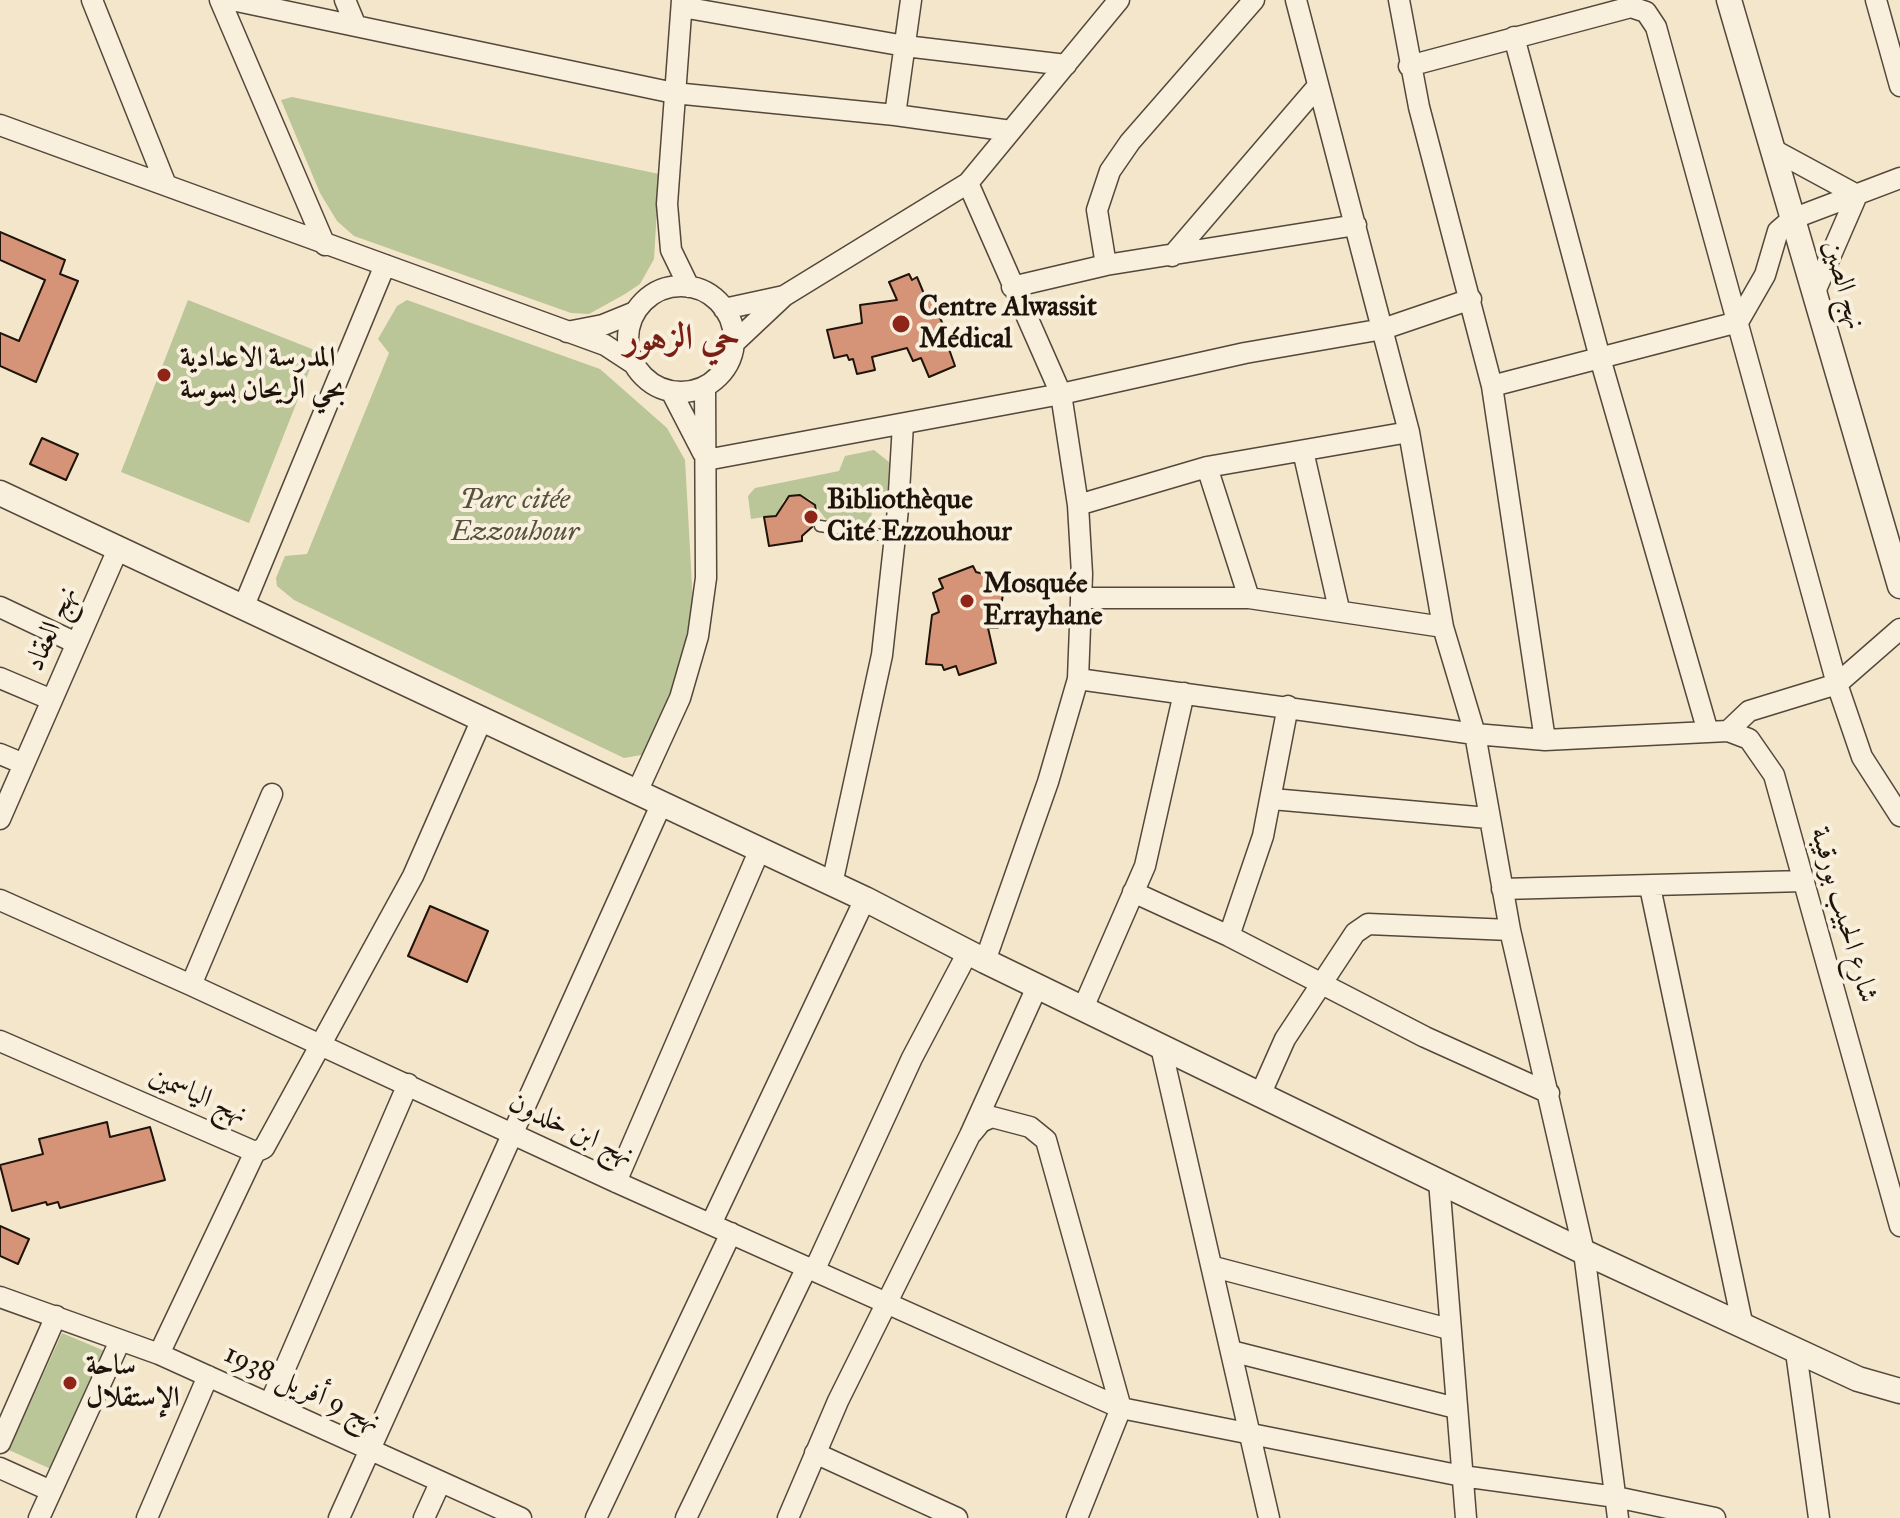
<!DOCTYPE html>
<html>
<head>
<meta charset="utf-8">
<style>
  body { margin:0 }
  canvas { display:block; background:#f4e6ca }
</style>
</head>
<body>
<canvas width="1900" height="1518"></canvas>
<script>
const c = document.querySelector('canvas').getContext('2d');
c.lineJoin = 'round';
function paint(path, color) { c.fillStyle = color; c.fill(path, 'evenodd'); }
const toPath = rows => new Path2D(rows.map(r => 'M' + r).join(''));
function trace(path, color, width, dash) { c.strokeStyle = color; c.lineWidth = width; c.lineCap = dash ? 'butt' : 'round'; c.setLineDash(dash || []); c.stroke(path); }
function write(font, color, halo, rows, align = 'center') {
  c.font = font + ' "IM FELL Great Primer",Amiri,serif'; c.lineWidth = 8; c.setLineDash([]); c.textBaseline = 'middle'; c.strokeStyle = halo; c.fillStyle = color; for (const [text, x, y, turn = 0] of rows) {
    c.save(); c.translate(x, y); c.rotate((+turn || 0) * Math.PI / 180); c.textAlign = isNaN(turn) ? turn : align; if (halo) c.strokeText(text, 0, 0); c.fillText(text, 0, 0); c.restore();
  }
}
paint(toPath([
  [292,97,659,174,654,259,640,284,625,294,589,314,571,313,354,236,337,221,320,193,281,100],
  [188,300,317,351,249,523,121,472],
  [407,300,600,369,667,428,685,460,693,603,679,670,648,749,641,755,624,758,294,600,277,586,276,578,285,556,307,554,389,353,378,339,397,306],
  [874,450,889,462,888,491,873,498,870,530,829,523,811,500,800,495,784,500,778,515,751,519,748,496,755,488,839,471,845,456],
  [62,1333,107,1352,53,1470,9,1450]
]), '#bac598');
const building = toPath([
  [0,232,65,260,60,274,78,281,36,382,0,366,0,333,19,341,45,280,0,260,0,232],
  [909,274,912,280,917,277,927,301,932,298,952,347,949,349,955,366,929,377,921,358,913,361,907,348,872,357,875,370,857,374,853,359,849,360,847,355,834,358,827,330,862,323,860,305,897,300,889,282,909,274],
  [42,438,78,454,66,480,30,464,42,438],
  [800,495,815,505,817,517,812,527,802,536,802,541,769,546,764,517,776,516,789,496,800,495],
  [973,566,976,572,1005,580,998,628,988,628,996,663,959,675,956,666,944,670,942,665,926,664,932,615,939,612,933,593,943,588,939,579,973,566],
  [430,906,488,931,467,982,408,956,430,906],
  [107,1122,110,1137,150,1127,165,1180,60,1208,58,1202,47,1205,46,1202,12,1211,0,1165,43,1154,39,1139,107,1122],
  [0,1226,29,1239,18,1264,0,1256,0,1226]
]);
paint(building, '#d59477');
trace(building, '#1f140b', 2);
const service = toPath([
  [820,526,895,537]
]);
const minor = toPath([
  [92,0,166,185],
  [220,0,325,245],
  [232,0,674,93,895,115,1011,131],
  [345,0,355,24],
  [682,0,667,204,671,250,689,287],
  [1296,0,1409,432,1443,627,1475,734,1510,930,1584,1252,1618,1518],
  [1399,0,1419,107,1492,386,1545,740],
  [1876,0,1900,86],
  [682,7,905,46,1066,65],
  [1514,37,1600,358,1708,732],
  [1409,66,1631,7,1646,12,1656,27,1837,684,1862,757,1900,816],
  [895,115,911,0],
  [0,125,605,345,634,364],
  [1772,149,1857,195],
  [968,183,1119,0],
  [1172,256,1317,87],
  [1106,265,1097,210,1110,171,1130,142,1254,0],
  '628 339a53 53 0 1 1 106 0a53 53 0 1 1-106 0Z',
  [1012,287,1106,265,1356,225],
  [1814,294,1857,195],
  [724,309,784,296],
  [567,332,603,325,635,312],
  [734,343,784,296,968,183,1061,394,1078,505,1082,574,1078,679,1048,782,985,961],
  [1492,386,1738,322,1765,275,1778,231,1792,219,1900,178],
  [671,391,703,453],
  [1303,451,1339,609],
  [706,460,1061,394,1245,353,1383,329,1471,299],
  [1207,467,1249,598],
  [1078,505,1207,467,1409,432],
  [1081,598,1249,598,1443,627],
  [0,607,76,643],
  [243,608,385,265],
  [0,678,52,700],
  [1078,679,1475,734,1545,740,1728,731,1749,711,1837,684,1900,629],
  [1728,731,1749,739,1774,775,1900,1226],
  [0,754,24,764],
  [637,792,680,698,698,636,706,578,705,387],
  [1272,799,1488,818],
  [0,819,118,549],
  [832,884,882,655,898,509,903,424],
  [1650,887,1743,1327],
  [1502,889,1804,881],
  [1133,892,1229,936,1425,1037,1549,1093],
  [0,900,191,985,616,1182,1121,1408],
  [1229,936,1263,836,1288,706],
  [191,985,272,794],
  [1083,1008,1145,866,1184,693],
  [0,1041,255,1152,159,1354],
  [1161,1047,1269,1518],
  [1261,1093,1285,1039,1355,933,1368,924,1510,930],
  [972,1133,981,1122,992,1117,1030,1127,1046,1140,1121,1408],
  [255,1152,264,1148,413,876,482,719],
  [1439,1181,1466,1518],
  [616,1182,760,849],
  [711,1224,865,899],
  [1214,1267,1449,1329],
  [814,1271,912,1058,968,952],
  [0,1297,159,1354,521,1518],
  [1231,1351,1456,1408],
  [1796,1352,1819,1518],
  [270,1403,408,1084],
  [0,1443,56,1316],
  [815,1453,957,1518],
  [0,1468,51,1491],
  [39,1518,120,1341],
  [147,1518,208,1376],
  [339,1518,661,805],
  [424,1518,440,1483],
  [596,1518,731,1233],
  [686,1518,807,1267],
  [788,1518,838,1401,970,1135,1037,987],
  [1077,1518,1121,1408,1462,1476,1616,1497,1715,1518]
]);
const tertiary = toPath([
  [1729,0,1900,586],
  [0,493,865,899,985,961,1584,1252,1858,1379,1900,1391]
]);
trace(service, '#54483b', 13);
trace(minor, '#54483b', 23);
trace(tertiary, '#54483b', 27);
trace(service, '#f8efdd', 10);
trace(minor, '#f8efdd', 20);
trace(tertiary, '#f8efdd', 24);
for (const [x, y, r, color] of [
  [901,324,10,"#8f2418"],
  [164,375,8,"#8f2418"],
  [811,517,8,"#8f2418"],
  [967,601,8,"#8f2418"],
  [70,1383,8,"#8f2418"]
]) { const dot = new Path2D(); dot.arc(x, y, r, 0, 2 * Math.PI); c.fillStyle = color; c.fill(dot); trace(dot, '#f8efdd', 3); }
write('28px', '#1f140b', '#f8efdd', [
  ["نهج الصين",1843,285,74],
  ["نهج العقاد",52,629,-66],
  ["شارع الحبيب بورقيبة",1843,915,74],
  ["نهج الياسمين",198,1096,24],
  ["نهج ابن خلدون",571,1130,25],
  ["نهج 9 أفريل 1938",302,1389,25]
]);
write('bold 28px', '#1f140b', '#f8efdd', [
  ["Centre Alwassit",919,308],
  ["Médical",919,340],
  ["المدرسة الاعدادية",180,359],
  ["بحي الريحان بسوسة",180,391],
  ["Bibliothèque",827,501],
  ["Cité Ezzouhour",827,533],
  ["Mosquée",983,585],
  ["Errayhane",983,617],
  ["ساحة",86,1367],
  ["اﻹستقلال",86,1399]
], 'left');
write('italic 28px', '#55523c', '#f8efdd', [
  ["Parc citée",515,501],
  ["Ezzouhour",515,533]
]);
write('bold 36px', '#7a1f14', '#f8efdd', [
  ["حي الزهور",682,340]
]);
</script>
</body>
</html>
